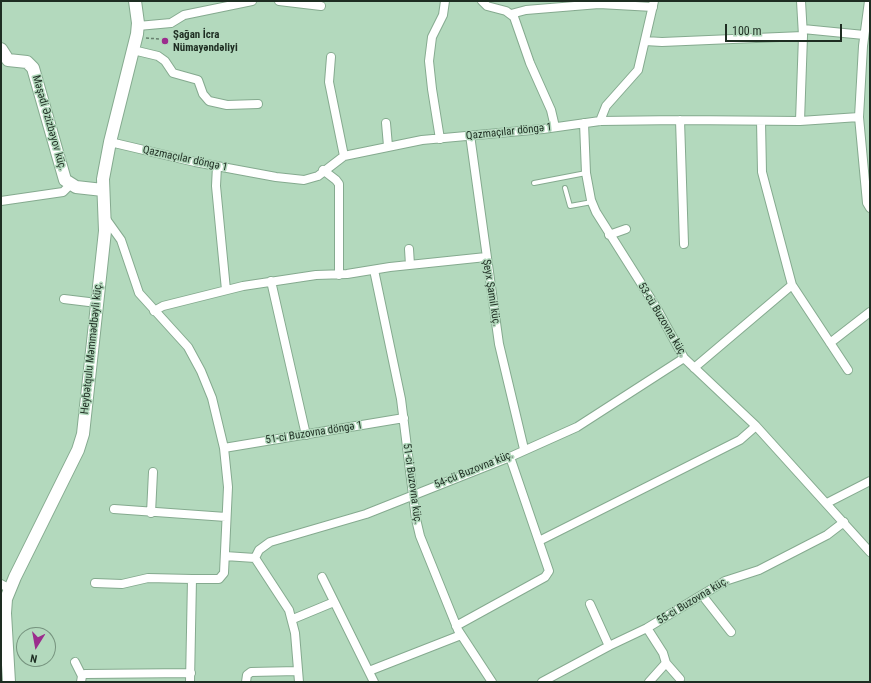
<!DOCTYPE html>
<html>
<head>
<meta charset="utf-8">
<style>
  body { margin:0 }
  #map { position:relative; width:871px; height:683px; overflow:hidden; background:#b3d9bd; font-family:"Roboto Condensed",sans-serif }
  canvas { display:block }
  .frame { position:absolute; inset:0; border:2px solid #1e2d22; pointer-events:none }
  .north { position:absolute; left:16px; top:627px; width:40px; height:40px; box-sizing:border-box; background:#b3d9bd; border:1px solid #77947f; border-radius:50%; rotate:191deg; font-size:11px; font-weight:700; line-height:16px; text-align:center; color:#1e2d22 }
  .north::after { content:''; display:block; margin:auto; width:14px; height:18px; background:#9b2d8d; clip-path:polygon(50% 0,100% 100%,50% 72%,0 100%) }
  .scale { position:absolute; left:725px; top:24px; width:117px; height:18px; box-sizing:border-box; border:2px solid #1e2d22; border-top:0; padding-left:5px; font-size:12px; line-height:14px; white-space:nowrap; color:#1e2d22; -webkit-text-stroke:3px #b3d9bd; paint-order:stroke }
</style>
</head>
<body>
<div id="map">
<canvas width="871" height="683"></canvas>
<div class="frame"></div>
<div class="north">N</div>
<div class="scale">100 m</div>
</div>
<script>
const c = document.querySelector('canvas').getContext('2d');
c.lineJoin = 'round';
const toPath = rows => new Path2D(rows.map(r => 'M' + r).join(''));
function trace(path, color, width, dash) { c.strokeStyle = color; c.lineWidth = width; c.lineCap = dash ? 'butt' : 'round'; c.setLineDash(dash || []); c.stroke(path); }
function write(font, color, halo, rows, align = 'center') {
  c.font = font + ' "Roboto Condensed",sans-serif'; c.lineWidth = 3; c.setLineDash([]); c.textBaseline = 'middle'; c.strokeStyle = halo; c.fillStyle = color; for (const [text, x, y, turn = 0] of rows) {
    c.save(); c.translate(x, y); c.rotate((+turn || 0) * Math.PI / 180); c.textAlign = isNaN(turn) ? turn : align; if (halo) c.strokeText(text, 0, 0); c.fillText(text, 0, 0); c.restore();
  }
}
const lane = toPath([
  [534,183,586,173],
  [565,188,570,206,592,202]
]);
const street = toPath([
  [279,1,321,6],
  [482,1,487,6,506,11,514,17,530,63,551,110,555,127],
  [869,1,863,46,859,117,867,203,870,208],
  [511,14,526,10,599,4,653,7],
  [138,26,171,23,184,15,252,1],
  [803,29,864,35],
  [645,41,662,42,803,36],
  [133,50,158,56,165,61,173,73,198,80,203,94,209,101,227,105,258,104],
  [331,57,329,82,344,156],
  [680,120,684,244],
  [600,121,606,106,638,70,654,1],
  [761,121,762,172,792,285,848,370],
  [800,121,859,117],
  [386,123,388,146],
  [584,123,586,173,591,200,596,212,656,307,684,358,756,426,870,552],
  [470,135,499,344,524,449],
  [440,139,432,89,429,61,432,37,443,15,445,1],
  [110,142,195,162,276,177,304,180,318,176,344,156,422,140,543,129,600,121,680,120,800,121,803,36,801,1],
  [217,166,216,186,226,290],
  [323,170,336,180,339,184,339,275],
  [1,201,63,192,70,185],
  [106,219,121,240,139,293,188,347,201,371,212,398,224,448,228,487,224,573,219,579,192,579,190,682],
  [609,235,626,229],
  [409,249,410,265],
  [374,270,401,399,416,519,420,536,458,630,492,682],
  [271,281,306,435],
  [64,299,97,303],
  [154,311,163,306,243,286,316,275,347,274,390,267,486,257],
  [830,343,870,312],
  [694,368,792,285],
  [224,448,404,418],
  [827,503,870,481],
  [114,509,226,517],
  [151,513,153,472],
  [539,541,740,440,756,426],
  [225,556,255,558,289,610,295,633,299,682],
  [255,558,259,550,270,542,366,514,510,457,577,427,684,358],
  [322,577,374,682],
  [95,583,122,584,148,578,192,579],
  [1,584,10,589],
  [702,595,731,632],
  [590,604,609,646],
  [293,619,334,602],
  [456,626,545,577,549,571,510,457],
  [647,628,663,653,666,663,649,682],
  [75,662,82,676],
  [666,663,680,679],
  [369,671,461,635],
  [81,682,82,676,85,674,191,673],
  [246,682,247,675,251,672,298,671],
  [542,682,609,646,647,628,725,581,759,570,827,535,844,522]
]);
const secondary = toPath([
  [1,49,8,60,27,62,33,68,65,180,76,187,103,190],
  [9,682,5,613,6,599,15,577,78,450,83,434,105,231,103,179,110,142,137,34,138,23,135,1]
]);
trace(lane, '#85aa8f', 6);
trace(street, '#85aa8f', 10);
trace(secondary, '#85aa8f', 14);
trace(toPath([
  [146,38,159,39]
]), '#67816e', 1.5, [3, 2]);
trace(lane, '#fff', 4);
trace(street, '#fff', 8);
trace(secondary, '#fff', 12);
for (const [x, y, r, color] of [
  [165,41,4,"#9b2d8d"]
]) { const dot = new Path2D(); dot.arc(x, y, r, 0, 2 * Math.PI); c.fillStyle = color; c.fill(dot); trace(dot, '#b3d9bd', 1.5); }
write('bold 11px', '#1e2d22', '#b3d9bd', [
  ["Şağan İcra",173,35],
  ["Nümayəndəliyi",173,48]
], 'left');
write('11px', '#1e2d22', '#b3d9bd', [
  ["Məşədi Əzizbəyov küç.",49,123,74],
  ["Qazmaçılar döngə 1",509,132,-6],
  ["Qazmaçılar döngə 1",185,159,12],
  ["Şeyx Şamil küç.",491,293,81],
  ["53-cü Buzovna küç.",662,320,59],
  ["Heybətqulu Məmmədbəyli küç.",92,348,-84],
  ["51-ci Buzovna döngə 1",314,433,-9],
  ["54-cü Buzovna küç.",474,470,-22],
  ["51-ci Buzovna küç.",412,484,82],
  ["55-ci Buzovna küç.",693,601,-31]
]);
</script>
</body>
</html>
